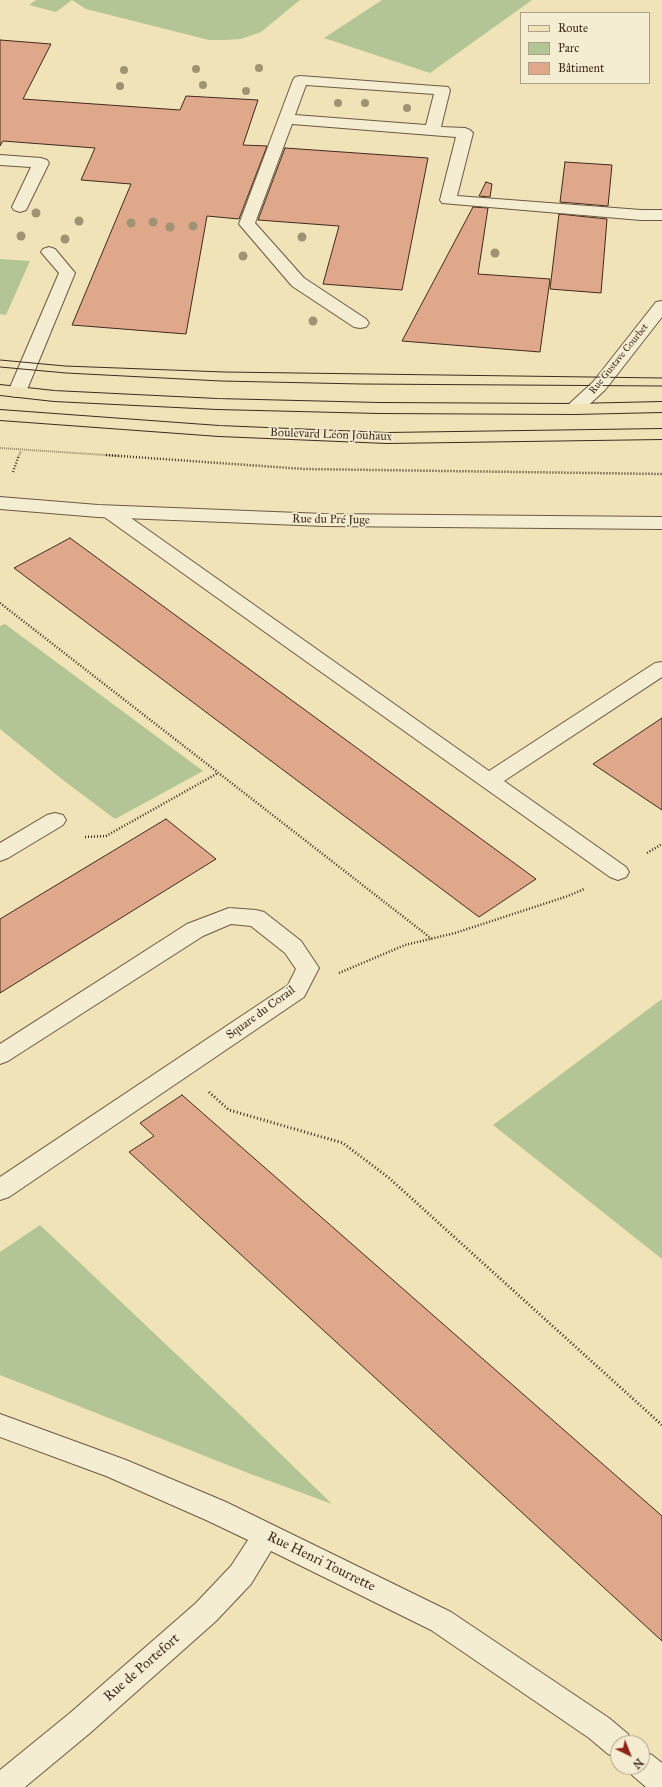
<!DOCTYPE html>
<html>
<head>
<meta charset="utf-8">
<style>
  body { margin:0 }
  #map { position:relative; width:662px; height:1787px; overflow:hidden; background:#f0e3b8; font-family:"IM FELL Great Primer",serif }
  canvas { display:block }
  .legend { position:absolute; left:520px; top:12px; width:130px; height:72px; box-sizing:border-box; background:#f5edd1; border:1px solid #ad9f89; margin:0; padding:5px 7px; list-style:none; font-size:12px; color:#402a1d }
  .legend li { display:flex; align-items:center; gap:8px; height:20px }
  .legend b { width:20px; border:1px solid #ad9f89 }
  .north { position:absolute; left:610px; top:1735px; width:40px; height:40px; box-sizing:border-box; background:#f5edd1; border:1px solid #ad9f89; border-radius:50%; rotate:137deg; font-size:11px; font-weight:700; line-height:16px; text-align:center; color:#402a1d }
  .north::after { content:''; display:block; margin:auto; width:14px; height:18px; background:#8f2418; clip-path:polygon(50% 0,100% 100%,50% 72%,0 100%) }
</style>
</head>
<body>
<div id="map">
<canvas width="662" height="1787"></canvas>
<ul class="legend">
<li><b style="height:5px;background:#f0e3b8"></b>Route</li>
<li><b style="height:11px;background:#b3c594"></b>Parc</li>
<li><b style="height:11px;background:#e0a88b"></b>Bâtiment</li>
</ul>
<div class="north">N</div>
</div>
<script>
const c = document.querySelector('canvas').getContext('2d');
c.lineJoin = 'round';
function paint(path, color) { c.fillStyle = color; c.fill(path, 'evenodd'); }
const toPath = rows => new Path2D(rows.map(r => 'M' + r).join(''));
function trace(path, color, width, dash) { c.strokeStyle = color; c.lineWidth = width; c.lineCap = dash ? 'butt' : 'round'; c.setLineDash(dash || []); c.stroke(path); }
function write(font, color, halo, rows, align = 'center') {
  c.font = font + ' "IM FELL Great Primer",serif'; c.lineWidth = 3.5; c.setLineDash([]); c.textBaseline = 'middle'; c.strokeStyle = halo; c.fillStyle = color; for (const [text, x, y, turn = 0] of rows) {
    c.save(); c.translate(x, y); c.rotate((+turn || 0) * Math.PI / 180); c.textAlign = isNaN(turn) ? turn : align; if (halo) c.strokeText(text, 0, 0); c.fillText(text, 0, 0); c.restore();
  }
}
paint(toPath([
  [36,0,300,0,261,32,241,39,226,40,209,40,86,9,72,0,56,12,29,5],
  [382,0,532,0,430,73,324,38],
  [0,259,30,261,6,315,0,314],
  [5,624,203,771,115,819,63,780,0,729,0,626],
  [662,999,662,1259,493,1125],
  [40,1225,253,1427,332,1504,248,1473,0,1375,0,1252]
]), '#b3c594');
const building = toPath([
  [0,40,51,44,23,99,180,110,186,96,258,100,243,145,267,146,239,219,207,216,186,334,72,325,131,184,81,180,95,148,3,141,0,146,0,40],
  [285,148,428,158,402,290,323,284,339,226,258,220,285,148],
  [565,162,612,165,608,206,560,202,565,162],
  [486,182,492,184,490,197,479,196,486,182],
  [473,207,488,208,478,274,550,279,540,352,402,341,473,207],
  [559,214,607,219,601,293,550,289,559,214],
  [70,538,536,879,479,917,14,568,70,538],
  [662,718,662,810,593,764,662,718],
  [166,819,216,859,0,993,0,919,166,819],
  [182,1095,662,1516,662,1641,129,1152,154,1136,140,1123,182,1095]
]);
paint(building, '#e0a88b');
trace(building, '#402a1d', 1);
const service = toPath([
  [300,76,448,87,450,90,441,127,465,128,470,130,473,133,457,196,641,210,662,210,662,220,641,220,442,203,440,200,456,137,292,124,255,223,304,278,366,319,369,323,366,327,360,328,354,327,292,286,239,224,293,80,295,77,300,76],
  [306,85,434,94,426,125,295,115,306,85],
  [0,155,41,158,47,160,49,163,26,210,20,212,14,210,12,207,31,167,0,165,0,155],
  [49,247,55,249,75,273,26,392,23,396,17,397,11,396,8,392,59,273,41,252,43,249,49,247],
  [110,506,117,508,489,771,655,663,662,662,662,677,504,781,626,867,629,872,626,877,618,880,610,877,300,657,103,516,101,512,103,508,110,506],
  [55,813,63,815,66,820,63,825,8,858,0,861,0,843,47,815,55,813]
]);
const minor = toPath([
  [662,301,662,317,605,390,580,413,574,414,568,413,565,409,568,405,593,382,656,302,662,301],
  [0,497,98,505,324,514,662,517,662,529,324,526,98,517,0,509,0,497],
  [229,908,256,910,264,912,301,941,319,968,304,997,9,1197,0,1200,0,1177,288,985,296,969,285,953,251,926,231,924,203,936,8,1061,0,1064,0,1044,187,924,229,908],
  [0,1414,126,1460,226,1502,451,1612,609,1718,628,1734,632,1743,618,1743,618,1758,608,1754,589,1738,431,1630,271,1551,251,1584,216,1621,90,1733,25,1787,0,1787,0,1770,70,1713,196,1603,231,1566,248,1540,206,1520,106,1476,0,1437,0,1414],
  [642,1751,652,1755,662,1763,662,1787,646,1787,632,1775,628,1767,642,1767,642,1751]
]);
const primary = toPath([
  [0,385,54,391,217,399,379,403,574,404,662,402,662,412,574,414,379,413,217,409,54,401,0,395,0,385],
  [0,410,219,426,387,433,662,429,662,439,387,443,219,436,0,420,0,410]
]);
trace(service, '#6c5844', 2);
trace(minor, '#6c5844', 2);
trace(primary, '#402a1d', 2);
trace(toPath([
  [0,448,120,456],
  [19,456,21,451]
]), '#402a1d', 2, [0.5, 1.5]);
trace(toPath([
  [106,455,304,469,662,474],
  [13,472,19,455],
  [0,603,432,939],
  [85,837,106,836,218,773],
  [647,853,662,844],
  [339,973,405,945,455,933,568,896,584,889]
]), '#402a1d', 2.5, [1, 2]);
trace(toPath([
  [209,1092,229,1110,343,1143,389,1178,662,1425]
]), '#402a1d', 3, [1, 2.5]);
paint(service, '#f5edd1');
paint(minor, '#f5edd1');
paint(primary, '#f0e3b8');
trace(toPath([
  [0,360,65,366,224,372,662,378],
  [0,367,66,373,221,381,361,384,662,386]
]), '#402a1d', 1);
c.fillStyle = '#9f9373';
for (const [x, y, r] of [
  [259,68,4],
  [196,69,4],
  [124,70,4],
  [203,85,4],
  [120,86,4],
  [246,91,4],
  [338,103,4],
  [365,103,4],
  [407,108,4],
  [36,213,4.5],
  [79,221,4.5],
  [153,222,4.5],
  [131,223,4.5],
  [193,226,4.5],
  [170,227,4.5],
  [21,236,4.5],
  [302,237,4.5],
  [65,239,4.5],
  [495,253,4.5],
  [243,256,4.5],
  [313,321,4.5]
]) { c.beginPath(); c.arc(x, y, r, 0, 2 * Math.PI); c.fill(); }
write('10px', '#402a1d', '#f5edd1', [
  ["Rue Gustave Courbet",619,359,-51]
]);
write('12px', '#402a1d', '#f5edd1', [
  ["Boulevard Léon Jouhaux",331,435,2],
  ["Rue du Pré Juge",331,520,1],
  ["Square du Corail",261,1013,-36]
]);
write('14px', '#402a1d', '#f5edd1', [
  ["Rue Henri Tourrette",321,1562,26],
  ["Rue de Portefort",142,1668,-41]
]);
</script>
</body>
</html>
